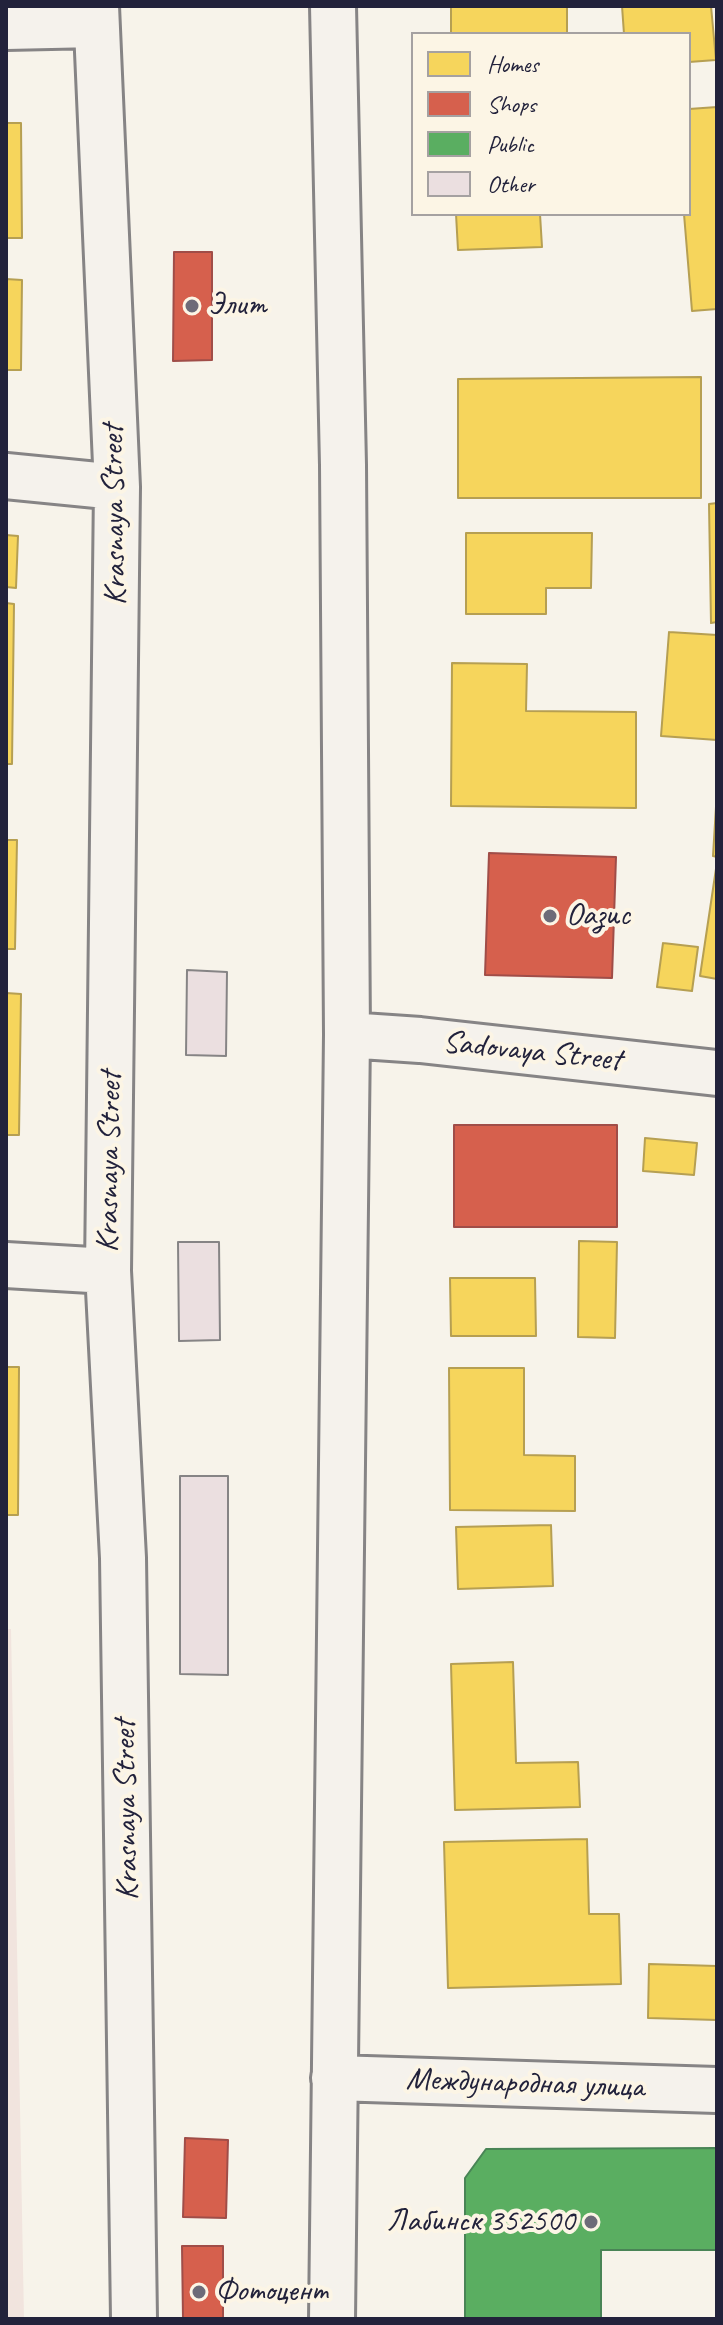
<!DOCTYPE html>
<html>
<head>
<meta charset="utf-8">
<style>
  body { margin:0 }
  #map { position:relative; width:723px; height:2325px; overflow:hidden; background:#f7f3ea; font-family:Caveat,sans-serif }
  canvas { display:block }
  .frame { position:absolute; inset:0; border:8px solid #22223b; pointer-events:none }
  .legend { position:absolute; left:411px; top:32px; width:280px; height:184px; box-sizing:border-box; background:#fcf5e5; border:2px solid #a5a1a1; margin:0; padding:10px 14px; list-style:none; font-size:24px; color:#22223b }
  .legend li { display:flex; align-items:center; gap:16px; height:40px }
  .legend b { width:40px; border:2px solid #a5a1a1 }
</style>
</head>
<body>
<div id="map">
<canvas width="723" height="2325"></canvas>
<div class="frame"></div>
<ul class="legend">
<li><b style="height:22px;background:#f6d55c"></b>Homes</li>
<li><b style="height:22px;background:#d6604d"></b>Shops</li>
<li><b style="height:22px;background:#5aae61"></b>Public</li>
<li><b style="height:22px;background:#ebdfe0"></b>Other</li>
</ul>
</div>
<script>
const c = document.querySelector('canvas').getContext('2d');
c.lineJoin = 'round';
function paint(path, color) { c.fillStyle = color; c.fill(path, 'evenodd'); }
const toPath = rows => new Path2D(rows.map(r => 'M' + r).join(''));
function trace(path, color, width, dash) { c.strokeStyle = color; c.lineWidth = width; c.lineCap = dash ? 'butt' : 'round'; c.setLineDash(dash || []); c.stroke(path); }
function write(font, color, halo, rows, align = 'center') {
  c.font = font + ' Caveat,sans-serif'; c.lineWidth = 8; c.setLineDash([]); c.textBaseline = 'middle'; c.strokeStyle = halo; c.fillStyle = color; for (const [text, x, y, turn = 0] of rows) {
    c.save(); c.translate(x, y); c.rotate((+turn || 0) * Math.PI / 180); c.textAlign = isNaN(turn) ? turn : align; if (halo) c.strokeText(text, 0, 0); c.fillText(text, 0, 0); c.restore();
  }
}
paint(toPath([
  [6,1629,11,1629,24,2319,6,2319]
]), '#f1e4de');
const homes = toPath([
  [451,6,567,6,567,34,451,34,451,6],
  [622,6,711,6,716,60,689,62,689,34,624,34,622,6],
  [717,107,717,309,692,311,684,214,689,214,689,109,717,107],
  [6,123,21,123,22,238,6,238,6,123],
  [456,214,540,214,542,247,458,250,456,214],
  [6,279,22,280,21,370,6,370,6,279],
  [701,377,701,498,458,498,458,379,701,377],
  [717,503,717,622,711,623,709,504,717,503],
  [466,533,592,533,591,588,546,588,546,614,466,614,466,533],
  [6,535,18,536,16,588,6,587,6,535],
  [6,603,14,604,12,764,6,764,6,603],
  [669,632,717,635,717,740,661,736,669,632],
  [452,663,527,664,526,711,636,712,636,808,451,806,452,663],
  [717,790,717,857,713,856,717,790],
  [6,840,17,840,15,949,6,949,6,840],
  [717,862,717,979,700,976,717,862],
  [663,943,698,947,692,991,657,987,663,943],
  [6,993,21,994,19,1135,6,1135,6,993],
  [645,1138,697,1143,694,1175,643,1171,645,1138],
  [579,1241,617,1242,615,1338,578,1337,579,1241],
  [450,1278,535,1278,536,1336,451,1336,450,1278],
  [6,1367,19,1367,18,1515,6,1515,6,1367],
  [449,1368,524,1368,524,1455,575,1456,575,1511,450,1510,449,1368],
  [551,1525,553,1586,458,1589,456,1527,551,1525],
  [513,1662,516,1763,578,1762,580,1807,455,1810,451,1664,513,1662],
  [587,1839,589,1914,619,1914,621,1984,448,1988,444,1842,587,1839],
  [649,1964,717,1966,717,2020,648,2018,649,1964]
]);
paint(homes, '#f6d55c');
trace(homes, '#b69f52', 2);
const shops = toPath([
  [174,252,212,252,212,360,173,361,174,252],
  [489,853,616,857,612,978,485,975,489,853],
  [454,1125,617,1125,617,1227,454,1227,454,1125],
  [185,2138,228,2140,226,2218,183,2217,185,2138],
  [182,2246,223,2246,223,2319,183,2319,182,2246]
]);
paint(shops, '#d6604d');
trace(shops, '#a04d48', 2);
const public = toPath([
  [717,2148,717,2250,601,2250,601,2319,465,2319,465,2178,486,2149,717,2148]
]);
paint(public, '#5aae61');
trace(public, '#498456', 2);
const building = toPath([
  [187,970,227,972,226,1056,186,1055,187,970],
  [178,1242,219,1242,220,1340,179,1341,178,1242],
  [180,1476,228,1476,228,1675,180,1674,180,1476]
]);
paint(building, '#ebdfe0');
trace(building, '#868485', 2);
const minor = toPath([
  [96,6,117,487,108,1271,123,1558,134,2319],
  [6,27,96,25],
  [6,476,117,487],
  [347,1035,420,1040,717,1073],
  [6,1265,108,1271],
  [334,2078,717,2090],
  [332,2319,347,1035,343,465,333,6]
]);
trace(minor, '#868485', 50);
trace(minor, '#f5f2ec', 44);
for (const [x, y, r, color] of [
  [192,306,8,"#6d6b78"],
  [550,916,8,"#6d6b78"],
  [591,2222,8,"#6d6b78"],
  [199,2292,8,"#6d6b78"]
]) { const dot = new Path2D(); dot.arc(x, y, r, 0, 2 * Math.PI); c.fillStyle = color; c.fill(dot); trace(dot, '#fcf5e5', 3); }
write('32px', '#22223b', '#fcf5e5', [
  ["Элит",208,306],
  ["Оазис",566,916],
  ["Лабинск 352500",575,2222,"right"],
  ["Фотоцент",215,2292]
], 'left');
write('32px', '#22223b', '#fcf5e5', [
  ["Krasnaya Street",115,515,-91],
  ["Sadovaya Street",532,1052,6],
  ["Krasnaya Street",110,1162,-89],
  ["Krasnaya Street",127,1810,-91],
  ["Международная улица",525,2084,2]
]);
</script>
</body>
</html>
